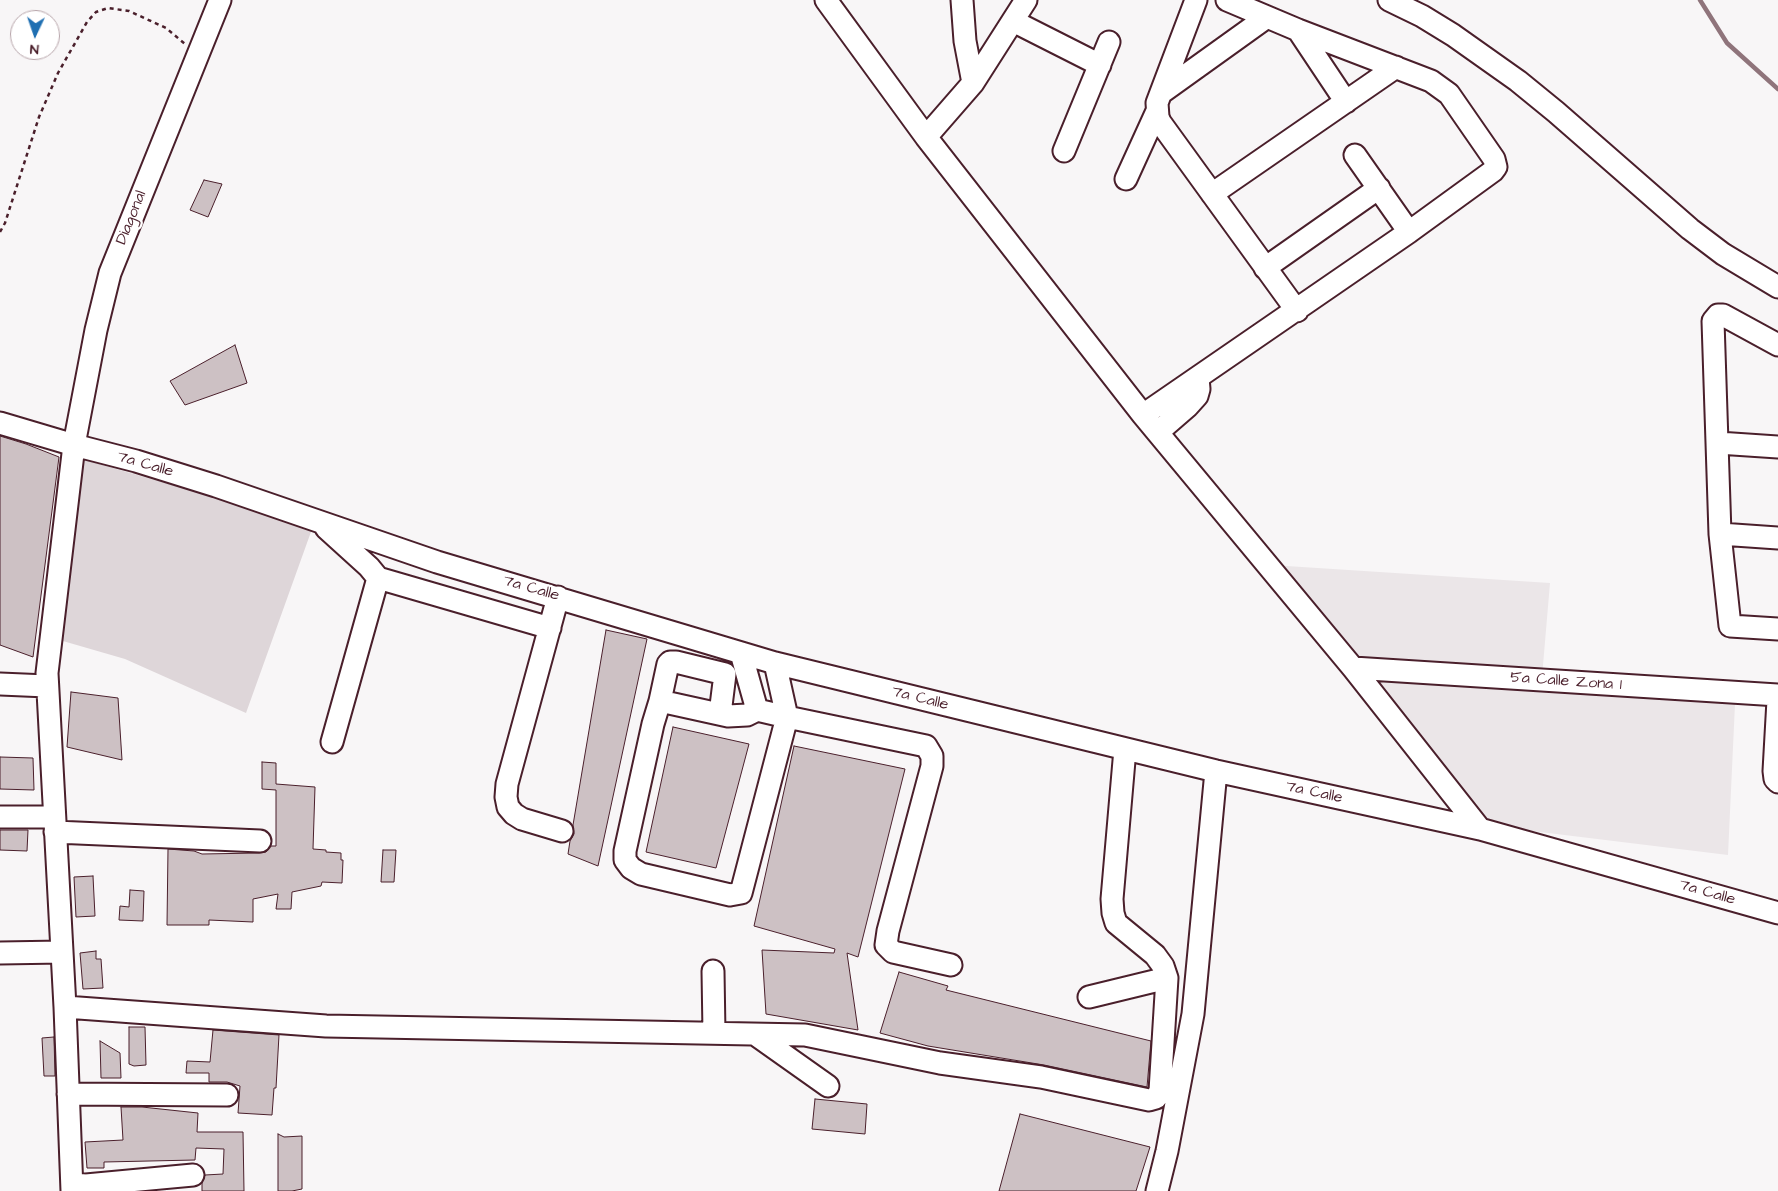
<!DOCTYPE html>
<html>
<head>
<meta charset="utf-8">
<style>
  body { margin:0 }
  #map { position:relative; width:1778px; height:1191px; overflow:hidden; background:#f8f6f7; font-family:"Architects Daughter",sans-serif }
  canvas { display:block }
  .north { position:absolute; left:10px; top:10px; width:50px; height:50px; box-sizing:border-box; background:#fff; border:1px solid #b7a5aa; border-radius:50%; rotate:183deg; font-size:14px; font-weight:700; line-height:20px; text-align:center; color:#4a1f2b }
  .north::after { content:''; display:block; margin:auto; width:18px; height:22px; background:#1f6fb2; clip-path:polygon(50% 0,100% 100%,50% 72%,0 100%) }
</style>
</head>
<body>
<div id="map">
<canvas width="1778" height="1191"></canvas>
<div class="north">N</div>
</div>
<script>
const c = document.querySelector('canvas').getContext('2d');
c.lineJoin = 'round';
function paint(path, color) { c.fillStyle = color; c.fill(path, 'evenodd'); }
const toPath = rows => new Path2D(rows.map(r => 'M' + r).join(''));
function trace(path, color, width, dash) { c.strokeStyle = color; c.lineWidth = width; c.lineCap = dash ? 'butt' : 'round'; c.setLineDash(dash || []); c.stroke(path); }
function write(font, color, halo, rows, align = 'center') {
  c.font = font + ' "Architects Daughter",sans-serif'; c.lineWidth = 4.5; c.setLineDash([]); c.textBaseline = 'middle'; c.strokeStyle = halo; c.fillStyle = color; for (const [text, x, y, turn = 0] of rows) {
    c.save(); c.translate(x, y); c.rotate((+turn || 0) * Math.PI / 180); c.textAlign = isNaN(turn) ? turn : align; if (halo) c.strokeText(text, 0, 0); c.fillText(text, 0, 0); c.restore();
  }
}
paint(toPath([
  [1271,565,1550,583,1542,677,1356,664],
  [1372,681,1735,704,1728,855,1491,826]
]), '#ebe6e8');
paint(toPath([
  [78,458,221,499,312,529,246,713,125,659,56,639]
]), '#ded6d9');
trace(toPath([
  [1700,0,1727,43,1778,89]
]), '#8f747b', 4.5);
const building = toPath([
  [204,180,222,184,208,217,190,210,204,180],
  [235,345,247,383,185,405,170,381,235,345],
  [0,436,26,444,59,457,33,657,0,645,0,436],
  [606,630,647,639,598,866,568,854,570,841,574,834,573,825,606,630],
  [71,692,118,698,122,760,67,747,71,692],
  [673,727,749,744,716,868,646,852,673,727],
  [794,746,905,769,858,957,847,953,858,1030,766,1014,762,950,834,953,835,949,754,926,794,746],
  [0,757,33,758,34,790,0,789,0,757],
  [262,762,276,763,276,784,315,787,313,849,326,850,326,852,341,853,341,860,343,860,342,883,322,882,321,886,292,892,291,909,276,909,278,894,253,899,253,922,209,920,209,925,167,925,168,849,194,851,202,854,259,853,266,852,271,846,276,846,276,790,262,789,262,762],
  [0,830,28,830,27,851,0,850,0,830],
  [383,850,396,850,394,882,381,882,383,850],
  [93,876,95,916,76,917,74,877,93,876],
  [130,890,144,891,143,921,119,920,120,906,129,907,130,890],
  [96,951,96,959,101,959,103,988,83,989,80,953,96,951],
  [899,972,948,986,946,990,1151,1041,1147,1087,1044,1065,928,1046,880,1033,899,972],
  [129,1027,145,1027,146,1065,134,1066,129,1064,129,1027],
  [213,1030,279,1035,276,1088,274,1088,272,1115,238,1113,240,1086,227,1082,209,1082,209,1073,186,1073,187,1061,210,1062,213,1030],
  [54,1037,55,1076,44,1076,42,1038,54,1037],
  [100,1041,120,1053,121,1078,101,1078,100,1041],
  [815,1099,867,1104,865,1134,812,1129,815,1099],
  [121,1107,142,1107,198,1113,197,1132,243,1132,244,1191,202,1191,202,1183,205,1175,223,1174,224,1149,196,1148,195,1160,104,1162,104,1168,87,1168,85,1142,123,1140,121,1107],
  [1020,1114,1150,1147,1136,1191,999,1191,1020,1114],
  [278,1134,284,1137,302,1136,302,1189,292,1191,278,1191,278,1134]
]);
paint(building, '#cdc1c4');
trace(building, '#4a1f2b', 1);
const minor = toPath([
  [826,0,926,137,1143,415,1353,668,1480,829],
  [962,0,965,41,973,83],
  [1196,0,1157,103,1158,117,1160,122,1297,311],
  [1389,0,1422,16,1453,35,1518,81,1556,112,1690,229,1723,254,1778,287],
  [1013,21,1100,65],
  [1298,30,1346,102],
  [1161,93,1267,17],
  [926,137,973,83,1026,0],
  [1064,151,1109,42],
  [1355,155,1409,232],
  [1126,179,1157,111],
  [1212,194,1396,67],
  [1265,268,1379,188],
  [1778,345,1723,315,1718,315,1713,321,1720,534,1730,626,1778,629],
  [1143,415,1409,232,1493,171,1496,167,1494,159,1449,94,1431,81,1298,30,1227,0],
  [0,423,74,445,136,461,216,486,437,562,775,663,1216,771,1480,829,1778,913],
  [1158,432,1188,406,1197,396,1199,389,1198,378],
  [1718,443,1778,447],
  [326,528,369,567,378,578,550,628],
  [1720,534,1778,538],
  [558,597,507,784,506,797,508,807,514,814,522,819,562,831],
  [741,653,757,710],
  [775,663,787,717,757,710,747,715,728,716,660,701,653,724,625,851,625,860,631,868,641,874,730,895,741,893,787,717,926,746,932,756,932,766,888,931,886,945,893,952,951,965],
  [1353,668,1778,695],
  [0,684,47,686],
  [1778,700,1774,771,1775,779,1778,782],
  [660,701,668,664,670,662,676,662,725,674,720,714],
  [332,742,378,578],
  [0,817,54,817],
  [55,832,260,841],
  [0,953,62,952],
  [713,971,714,1033],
  [1089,997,1167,978],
  [65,1007,326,1026,805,1035,940,1063,1041,1077,1149,1100,1156,1098,1160,1091,1167,978,1163,966,1155,955,1116,923,1113,913,1112,899,1125,749],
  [756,1035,828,1086],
  [68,1094,227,1095],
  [72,1184,86,1185,193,1175],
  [72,1191,65,1007,47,673,74,445,96,330,110,273,220,0],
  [1157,1191,1167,1151,1193,1014,1216,771]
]);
trace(minor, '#4a1f2b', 25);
trace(toPath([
  [0,232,5,223,39,117,58,73,87,22,96,12,108,8,129,11,166,28,185,44]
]), '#4a1f2b', 2.5, [4, 4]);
trace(minor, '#fff', 21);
write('16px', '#4a1f2b', '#fff', [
  ["Diagonal",132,218,-68],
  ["7a Calle",145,465,16],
  ["7a Calle",531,589,16],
  ["5a Calle Zona 1",1566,682,4],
  ["7a Calle",920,699,14],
  ["7a Calle",1314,793,12],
  ["7a Calle",1707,893,16]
]);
</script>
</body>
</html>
